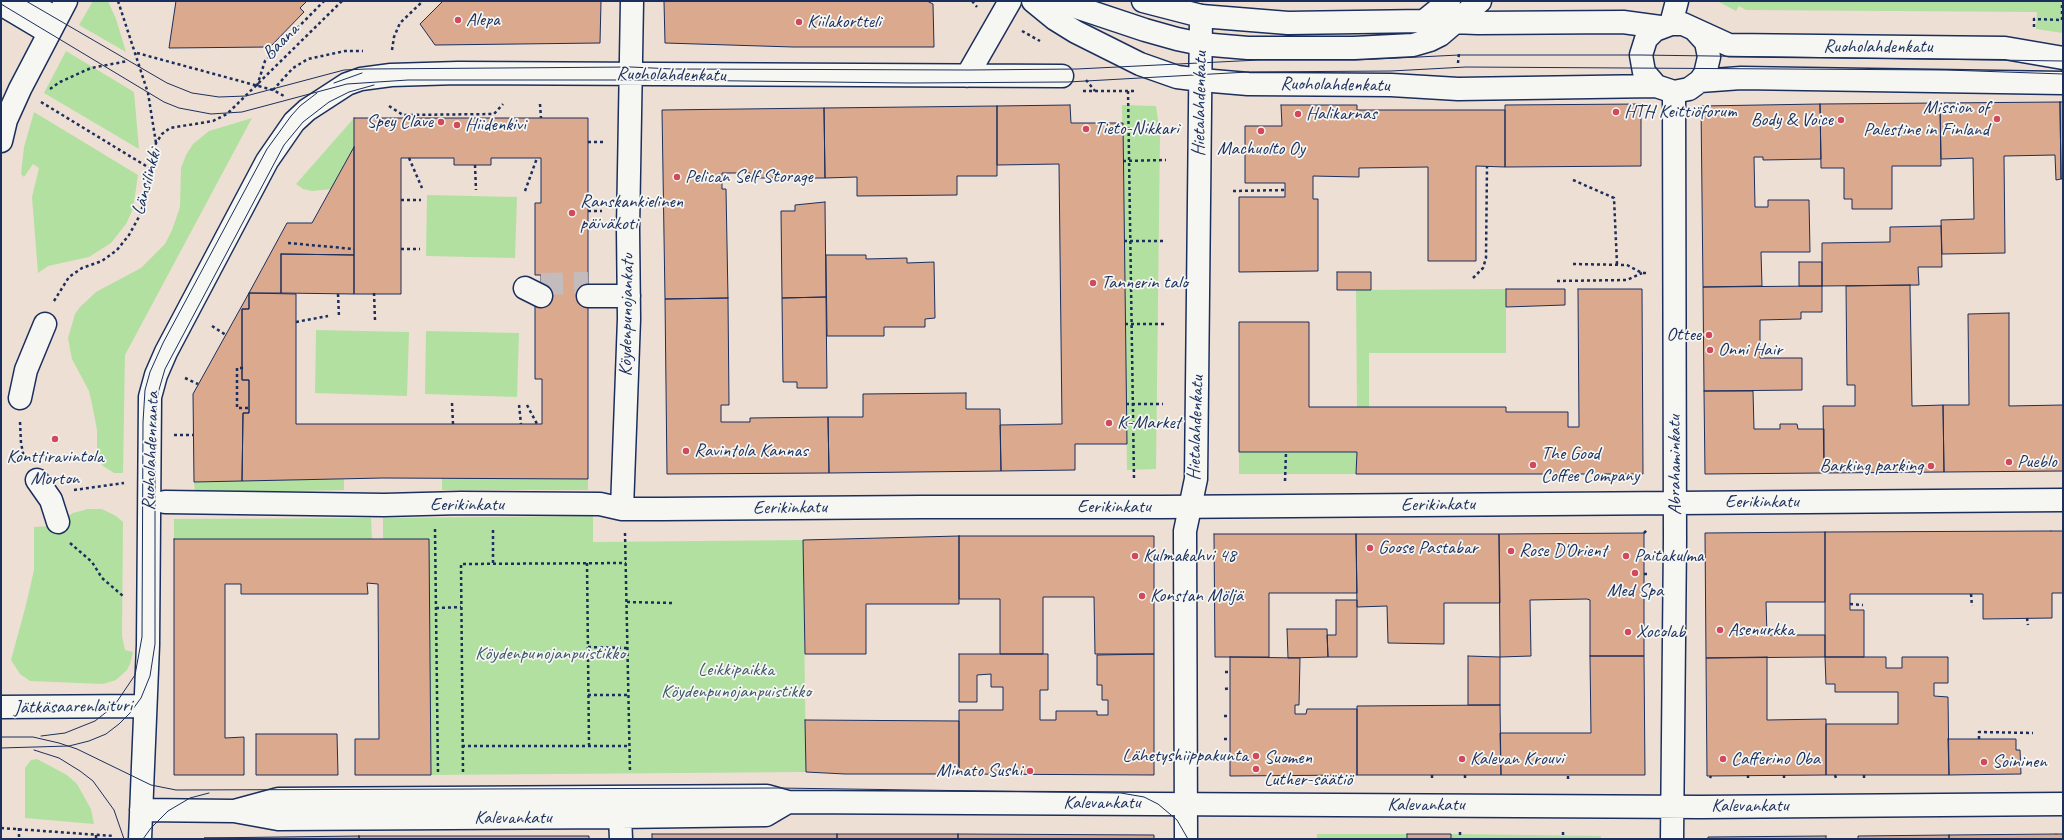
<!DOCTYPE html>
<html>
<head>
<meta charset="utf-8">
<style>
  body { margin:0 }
  #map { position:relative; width:2064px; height:840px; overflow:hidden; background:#eedfd4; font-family:Caveat,sans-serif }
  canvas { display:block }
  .frame { position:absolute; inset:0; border:2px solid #1b2f5e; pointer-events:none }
</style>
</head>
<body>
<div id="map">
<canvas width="2064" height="840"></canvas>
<div class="frame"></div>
</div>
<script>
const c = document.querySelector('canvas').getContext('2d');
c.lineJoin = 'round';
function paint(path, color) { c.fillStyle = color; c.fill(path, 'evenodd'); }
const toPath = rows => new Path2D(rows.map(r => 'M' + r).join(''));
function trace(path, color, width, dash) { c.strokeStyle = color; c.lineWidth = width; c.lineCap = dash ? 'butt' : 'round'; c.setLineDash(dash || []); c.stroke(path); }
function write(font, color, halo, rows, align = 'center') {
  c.font = font + ' Caveat,sans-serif'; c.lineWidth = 3.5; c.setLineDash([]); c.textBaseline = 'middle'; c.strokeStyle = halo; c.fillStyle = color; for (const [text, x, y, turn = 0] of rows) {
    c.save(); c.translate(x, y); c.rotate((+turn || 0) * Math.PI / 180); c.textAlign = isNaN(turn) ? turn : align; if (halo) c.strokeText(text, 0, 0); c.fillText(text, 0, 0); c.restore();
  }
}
paint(toPath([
  [93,1,108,1,116,19,126,52,79,25],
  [1717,1,2063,1,2063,33,2036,29,2037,12,1746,10,1739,6,1736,11],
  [66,51,134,92,139,149,44,93],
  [1122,105,1156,106,1160,134,1156,469,1127,470],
  [34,112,138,175,133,209,126,224,111,243,89,257,48,266,38,273,32,197,39,168,33,164,24,177,21,174,24,147],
  [252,118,125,355,123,473,114,473,103,466,97,457,97,430,92,404,89,391,72,359,70,349,68,338,75,314,80,307,96,292,141,268,165,244,172,230,180,207,181,168,186,155,193,144,209,131],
  [354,118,354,147,332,189,312,191,303,189,296,184],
  [427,195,517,197,515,258,426,256],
  [1506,289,1506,353,1369,353,1369,407,1357,407,1356,290],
  [316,330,409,332,407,396,315,393],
  [426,331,519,333,517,397,425,394],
  [1239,452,1357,452,1356,474,1239,474],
  [442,478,588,479,588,490,442,490],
  [344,479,344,490,195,493,194,482],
  [88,509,102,509,116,516,123,522,122,636,125,650,133,652,130,664,127,670,116,680,103,684,30,681,20,674,11,660,26,605,34,570,34,527,51,526,73,513],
  [593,516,593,542,803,540,806,772,431,775,428,540,383,540,383,518],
  [371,518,372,540,174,539,174,519],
  [37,759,67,775,77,784,91,809,94,824,25,818,25,768,31,760],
  [1317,834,1407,834,1407,839,1317,839],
  [1451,834,1601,836,1601,839,1451,839]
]), '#b2e0a0');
const building = toPath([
  [176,1,307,1,300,8,304,12,270,47,169,48,176,1],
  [443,1,601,1,600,43,435,45,420,24,443,1],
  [664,1,927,1,933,4,934,47,793,47,665,43,664,1],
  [2060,102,2063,102,2063,179,2061,179,2060,102],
  [2060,102,2061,179,2056,180,2055,155,2004,156,2005,253,1942,254,1941,220,1974,219,1973,158,1941,159,1940,103,2060,102],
  [1940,103,1941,166,1892,166,1892,209,1852,209,1852,199,1844,199,1844,168,1821,168,1820,104,1940,103],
  [1641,104,1641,166,1505,167,1505,105,1641,104],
  [1820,104,1821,159,1763,160,1763,157,1754,157,1755,207,1768,207,1768,200,1809,200,1810,252,1761,252,1762,286,1703,287,1701,106,1820,104],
  [1070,105,1071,123,1123,123,1127,444,1075,444,1075,470,1001,471,1000,425,1062,424,1059,164,997,165,997,106,1070,105],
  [1281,105,1357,105,1357,110,1505,110,1505,167,1476,166,1476,261,1428,261,1428,167,1359,168,1359,177,1313,176,1313,199,1318,199,1318,271,1239,272,1239,197,1285,197,1285,183,1245,183,1245,126,1282,126,1281,105],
  [997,106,997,176,957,176,957,195,857,196,857,177,825,178,824,108,997,106],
  [824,108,825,178,750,178,750,173,722,173,722,189,726,189,728,298,665,299,662,110,824,108],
  [354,118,588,118,588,479,383,478,242,481,243,413,249,413,249,380,242,380,242,309,249,309,249,293,296,294,296,424,542,424,542,379,535,379,535,304,541,304,541,275,535,275,535,203,541,203,541,158,491,158,491,165,454,165,454,158,401,158,401,294,354,294,354,118],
  [354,147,354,255,281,254,281,293,249,293,287,223,312,223,354,147],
  [825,202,826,297,782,298,781,211,795,211,795,205,825,202],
  [1941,226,1942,267,1918,267,1919,285,1822,286,1822,243,1890,242,1890,227,1941,226],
  [281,254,354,255,354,294,281,293,281,254],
  [826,255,866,255,866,259,907,258,907,263,934,262,935,318,925,319,925,327,884,327,884,336,827,336,826,255],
  [1799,262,1822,262,1822,286,1799,286,1799,262],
  [1337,272,1371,272,1371,290,1337,290,1337,272],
  [1910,285,1912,406,1943,405,1944,472,1824,473,1823,406,1855,406,1855,385,1847,385,1846,286,1910,285],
  [1822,286,1822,312,1801,312,1801,319,1760,320,1760,358,1802,358,1802,390,1704,391,1703,287,1822,286],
  [1506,289,1565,289,1565,305,1506,307,1506,289],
  [1578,289,1642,289,1643,474,1356,474,1357,452,1239,452,1239,322,1309,322,1309,407,1506,407,1506,412,1568,412,1568,427,1579,427,1578,289],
  [249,293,249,309,242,309,242,380,249,380,249,413,243,413,242,481,194,482,193,394,249,293],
  [826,297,827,388,797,388,797,382,783,382,782,298,826,297],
  [728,298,729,405,721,405,721,422,750,422,750,418,828,417,829,473,667,474,665,299,728,298],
  [2009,313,2009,406,2063,405,2063,471,1944,472,1943,405,1969,405,1968,314,2009,313],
  [1704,391,1753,391,1754,429,1780,429,1780,424,1797,424,1798,429,1824,429,1824,473,1705,474,1704,391],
  [966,393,966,409,1000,409,1001,471,829,473,828,417,863,417,863,394,966,393],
  [2051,531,2063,531,2063,593,2052,593,2052,618,1983,619,1983,594,1850,594,1850,610,1864,610,1864,657,1825,657,1825,532,2051,531],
  [1825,532,1825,602,1766,602,1767,635,1825,635,1825,657,1706,658,1705,533,1825,532],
  [1644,533,1644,656,1590,656,1590,600,1587,599,1530,600,1531,656,1500,657,1499,534,1644,533],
  [1214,534,1356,534,1357,593,1269,593,1269,657,1215,657,1214,534],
  [1356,534,1499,534,1500,603,1444,603,1444,644,1388,643,1387,606,1357,607,1356,534],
  [959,536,959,604,866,604,866,654,805,654,803,540,959,536],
  [959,536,1154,536,1154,654,1095,654,1094,597,1043,597,1043,654,1000,654,1000,599,959,599,959,536],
  [174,539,429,539,431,775,355,775,355,739,379,739,378,584,367,583,368,594,241,594,241,584,225,584,225,738,244,737,244,775,174,775,174,539],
  [1336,600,1357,600,1357,657,1328,657,1327,635,1336,635,1336,600],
  [1287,629,1327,629,1328,657,1288,658,1287,629],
  [959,654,1048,654,1048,690,1040,690,1040,720,1056,720,1056,711,1097,711,1097,715,1108,715,1108,700,1102,700,1102,685,1097,685,1097,655,1154,654,1154,775,959,774,959,710,1003,710,1003,687,991,687,991,674,977,675,977,702,959,702,959,654],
  [1468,656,1500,657,1500,705,1468,705,1468,656],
  [1590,656,1644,656,1645,775,1501,775,1500,733,1591,733,1590,656],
  [1230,657,1300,658,1299,705,1295,705,1295,714,1306,714,1307,709,1357,709,1357,775,1230,776,1230,657],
  [1767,657,1767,720,1826,719,1826,775,1707,776,1706,658,1767,657],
  [1825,657,1886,657,1886,668,1902,668,1902,657,1948,657,1948,683,1934,683,1934,696,1948,697,1949,775,1826,775,1826,724,1898,724,1898,692,1835,692,1835,684,1826,684,1825,657],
  [1500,705,1501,775,1357,775,1357,706,1500,705],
  [805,720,959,721,959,774,845,774,806,772,805,720],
  [256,734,337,734,338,775,256,775,256,734],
  [1948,739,2016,739,2016,750,2020,750,2021,774,1949,775,1948,739],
  [652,834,837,834,837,839,652,839,652,834],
  [837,834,958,834,958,839,837,839,837,834],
  [958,834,1154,835,1154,839,958,839,958,834],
  [1407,834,1451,834,1451,839,1407,839,1407,834],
  [2056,834,2063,834,2063,839,1949,839,1949,835,2056,834],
  [1949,835,1949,839,1858,839,1858,836,1949,835],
  [359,836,589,836,589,839,359,839,359,836],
  [359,836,359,839,204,838,359,836],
  [1826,836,1826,839,1708,839,1708,837,1826,836]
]);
paint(building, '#dba98e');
trace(building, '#1b2f5e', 1);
trace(toPath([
  [541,284,588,283]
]), '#c4bcbc', 22, [22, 11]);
const minor = toPath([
  [26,1,56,18],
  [1058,1,1145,30,1177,39,1201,44,1248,48,1354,48,1413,45,1430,40,1440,35,1480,1],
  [1,4,48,32],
  [1201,16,1288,23,1424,21,1478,23,1623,22,1660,27],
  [1424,21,1449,1],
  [1671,24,1677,1],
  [1695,30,1706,42,1709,57,1705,74,1700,81,1689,89,1674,92,1656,86,1644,72,1641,55,1646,39,1655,30,1671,24,1683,24,1729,45,2005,48,2063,58],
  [967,76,1010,1],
  [1201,80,1248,84,1391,85,1458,89,1656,86],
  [1700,81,1741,78,2063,83],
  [525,288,541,296],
  [588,296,629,296],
  [20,398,26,370,45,324],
  [37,480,51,500,58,522],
  [165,502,384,505,461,503,600,504,622,509,662,509,922,507,1162,507,2063,500],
  [622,509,629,319,628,229,632,1],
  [1,707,145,706],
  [141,810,234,811,278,819,620,817,766,815,788,802],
  [234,811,278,799,767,796,788,802,1701,807,2063,804],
  [620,817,621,839],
  [140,839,148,645,150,397,156,375,166,352,267,161,294,122,307,110,347,84,361,79,391,75,458,73,1062,76],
  [1672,839,1675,539,1674,92]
]);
const major = toPath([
  [1033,1,1055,19,1076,32,1140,64,1177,77,1201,80],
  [1143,1,1201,16,1196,479,1185,531,1186,839],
  [1,141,6,120,20,89,66,1]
]);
trace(minor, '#1b2f5e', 25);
trace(major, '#1b2f5e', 25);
trace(toPath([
  [118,1,148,93,156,143],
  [972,1,977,7],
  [2034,27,2034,19,2062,20,2062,1],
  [1022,31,1040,41],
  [392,50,394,37,400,23,423,1],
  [137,53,273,90,284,96],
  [1458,63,1459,53],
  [1086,80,1095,91],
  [257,86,265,61,324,1],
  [50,89,60,82,91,68,128,61],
  [273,90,293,68,308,59,345,51,363,51],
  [1083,91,1136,91],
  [1128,91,1134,479],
  [41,102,151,169],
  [540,104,541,118],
  [389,106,403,115,494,114,503,104],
  [588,142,603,142],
  [409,158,422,188],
  [1123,161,1166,160],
  [475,165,476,190],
  [1573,180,1614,198,1617,264],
  [525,191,537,158],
  [1233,191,1285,190],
  [401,200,421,200],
  [588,211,602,211],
  [1124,241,1164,241],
  [288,243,354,249],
  [401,249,420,249],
  [1573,264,1627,265,1642,273,1649,273],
  [1473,278,1483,268,1486,258,1487,166],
  [1557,281,1627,280,1642,273],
  [374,293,375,320],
  [338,294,339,317],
  [54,301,69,277,82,268,102,261,117,250,129,235,140,215,147,191,156,143,162,134,170,128,213,121,227,114,342,1],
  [296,322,328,316],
  [1125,324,1164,324],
  [212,326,226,335],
  [243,368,237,368,237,408,249,408],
  [185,378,198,384],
  [452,403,453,424],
  [1126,404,1163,404],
  [519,405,521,424],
  [527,405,537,424],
  [20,422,21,443,24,458],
  [174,435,193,435],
  [1285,481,1286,452],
  [74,490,124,483],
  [435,529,438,774],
  [625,533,630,772],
  [1644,533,1648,529],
  [70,543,92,562,102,578,123,596],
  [493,563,493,528],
  [587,563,589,745],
  [1644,574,1649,574],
  [1971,594,1972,606],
  [627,602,673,603],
  [1850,604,1863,605],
  [436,608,461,607],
  [2027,618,2028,625],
  [588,647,628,648],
  [1225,672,1230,672],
  [1225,689,1230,688],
  [588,695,629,695],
  [1224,716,1230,716],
  [1224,739,1230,739],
  [1979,739,1979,732,2033,733],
  [462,746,630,746],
  [463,772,461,564,626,563],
  [1432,775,1432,780],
  [1465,775,1465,780],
  [1748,775,1748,778],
  [1784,775,1784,778],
  [1835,775,1836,778],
  [1864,775,1864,778],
  [1710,778,1711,776],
  [1568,779,1568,775],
  [1,828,114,836],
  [19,828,19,839],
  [1460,832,1460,839],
  [1563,832,1563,839],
  [96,835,96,839]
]), '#1b2f5e', 2.5, [3, 3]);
trace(minor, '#f6f6f2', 22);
trace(major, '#f6f6f2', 22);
trace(toPath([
  [26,1,167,83,192,93,219,97,246,96,344,70,367,69,631,67,673,69,969,70,1077,69,1259,60,1357,60,1459,55,1641,55,2063,61],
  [1,4,164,102,179,108,211,114,242,112,347,84,408,80,662,80,909,83,1068,82,1248,72,1391,71,1466,67,1947,70,2063,74],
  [334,83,362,73],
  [41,736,65,733,95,721,114,706,135,675,142,637,143,422,145,390,150,372,163,343,267,149,291,116,300,106,317,93],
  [1,737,33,737,59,743,77,749,151,785,176,790,778,788,1121,793,1144,797,1158,804,1177,820,1188,839],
  [1,748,69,746,89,741,106,734,119,724,130,713,141,698,150,676,155,644,155,423,158,393,165,369,284,145,303,122,329,102,349,92,374,85],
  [34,750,59,758,80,771,93,781,114,810,124,839],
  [143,839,151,828,168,811,190,798,209,793]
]), '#1b2f5e', 1);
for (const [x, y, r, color] of [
  [458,20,4,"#d1495b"],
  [799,22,4,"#d1495b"],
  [1616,112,4,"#d1495b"],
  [1298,114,4,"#d1495b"],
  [1997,119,4,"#d1495b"],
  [1841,120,4,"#d1495b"],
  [441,122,4,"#d1495b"],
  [457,125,4,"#d1495b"],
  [1086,129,4,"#d1495b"],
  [1261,131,4,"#d1495b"],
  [677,177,4,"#d1495b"],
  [572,213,4,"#d1495b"],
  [1093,283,4,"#d1495b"],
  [1709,335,4,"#d1495b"],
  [1710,350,4,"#d1495b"],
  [1109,423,4,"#d1495b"],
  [55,439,4,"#d1495b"],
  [686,451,4,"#d1495b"],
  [2009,462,4,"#d1495b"],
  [1533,465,4,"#d1495b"],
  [1931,466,4,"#d1495b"],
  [1370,548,4,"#d1495b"],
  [1511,551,4,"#d1495b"],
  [1135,556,4,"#d1495b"],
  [1626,556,4,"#d1495b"],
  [1635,573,4,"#d1495b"],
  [1142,596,4,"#d1495b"],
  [1720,630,4,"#d1495b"],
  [1628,632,4,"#d1495b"],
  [1256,756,4,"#d1495b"],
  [1462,759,4,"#d1495b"],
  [1723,759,4,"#d1495b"],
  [1984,762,4,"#d1495b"],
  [1256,769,4,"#d1495b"],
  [1030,771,4,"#d1495b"]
]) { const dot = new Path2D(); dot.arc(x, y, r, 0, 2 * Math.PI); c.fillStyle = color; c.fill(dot); trace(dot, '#f6f6f2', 1.5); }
write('19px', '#1b2f5e', '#f6f6f2', [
  ["Alepa",466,20],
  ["Kiilakortteli",807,22],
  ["Mission of",1989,108,"right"],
  ["Palestine in Finland",1989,130,"right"],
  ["HTH Keittiöforum",1624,112],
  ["Halikarnas",1306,114],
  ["Body & Voice",1833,120,"right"],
  ["Spey Clave",433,122,"right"],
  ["Hiidenkivi",465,125],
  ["Tieto-Nikkari",1094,129],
  ["Machuolto Oy",1261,149,"center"],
  ["Pelican Self Storage",685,177],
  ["Ranskankielinen",580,202],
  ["päiväkoti",580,224],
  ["Tannerin talo",1101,283],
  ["Ottee",1701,335,"right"],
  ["Onni Hair",1718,350],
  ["K-Market",1117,423],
  ["Ravintola Kannas",694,451],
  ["The Good",1541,454],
  ["Coffee Company",1541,476],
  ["Konttiravintola",55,457,"center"],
  ["Morton",55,479,"center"],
  ["Pueblo",2017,462],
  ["Barking parking",1923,466,"right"],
  ["Goose Pastabar",1378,548],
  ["Rose D'Orient",1519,551],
  ["Kulmakahvi 48",1143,556],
  ["Paitakulma",1634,556],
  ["Med Spa",1635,591,"center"],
  ["Konstan Möljä",1150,596],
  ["Asenurkka",1728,630],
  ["Xocolab",1636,632],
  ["Lähetyshiippakunta",1248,756,"right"],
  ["Suomen",1264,758],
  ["Luther-säätiö",1264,780],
  ["Kalevan Krouvi",1470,759],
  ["Cafferino Oba",1731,759],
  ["Soininen",1992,762],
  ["Minato Sushi",1022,771,"right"]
], 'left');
write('19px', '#1b2f5e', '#f6f6f2', [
  ["Baana",281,42,-45],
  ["Ruoholahdenkatu",1878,47],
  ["Ruoholahdenkatu",671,75,1],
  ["Ruoholahdenkatu",1335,85,1],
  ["Hietalahdenkatu",1200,104,-89],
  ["Länsilinkki",147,182,-75],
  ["Köydenpunojankatu",627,315,-89],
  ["Hietalahdenkatu",1196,428,-88],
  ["Ruoholahdenranta",151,451,-88],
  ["Abrahaminkatu",1675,465,-90],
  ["Eerikinkatu",1762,502],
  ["Eerikinkatu",467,505],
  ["Eerikinkatu",1438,505,-1],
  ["Eerikinkatu",1114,507],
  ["Eerikinkatu",790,508,-1],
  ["Jätkäsaarenlaituri",73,707,-1],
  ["Kalevankatu",1102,803],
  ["Kalevankatu",1426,805],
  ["Kalevankatu",1750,806],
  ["Kalevankatu",513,818]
]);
write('19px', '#415b6e', '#f6f6f2', [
  ["Köydenpunojanpuistikko",550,654],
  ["Leikkipaikka",736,670],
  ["Köydenpunojanpuistikko",736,692]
]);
</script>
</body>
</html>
